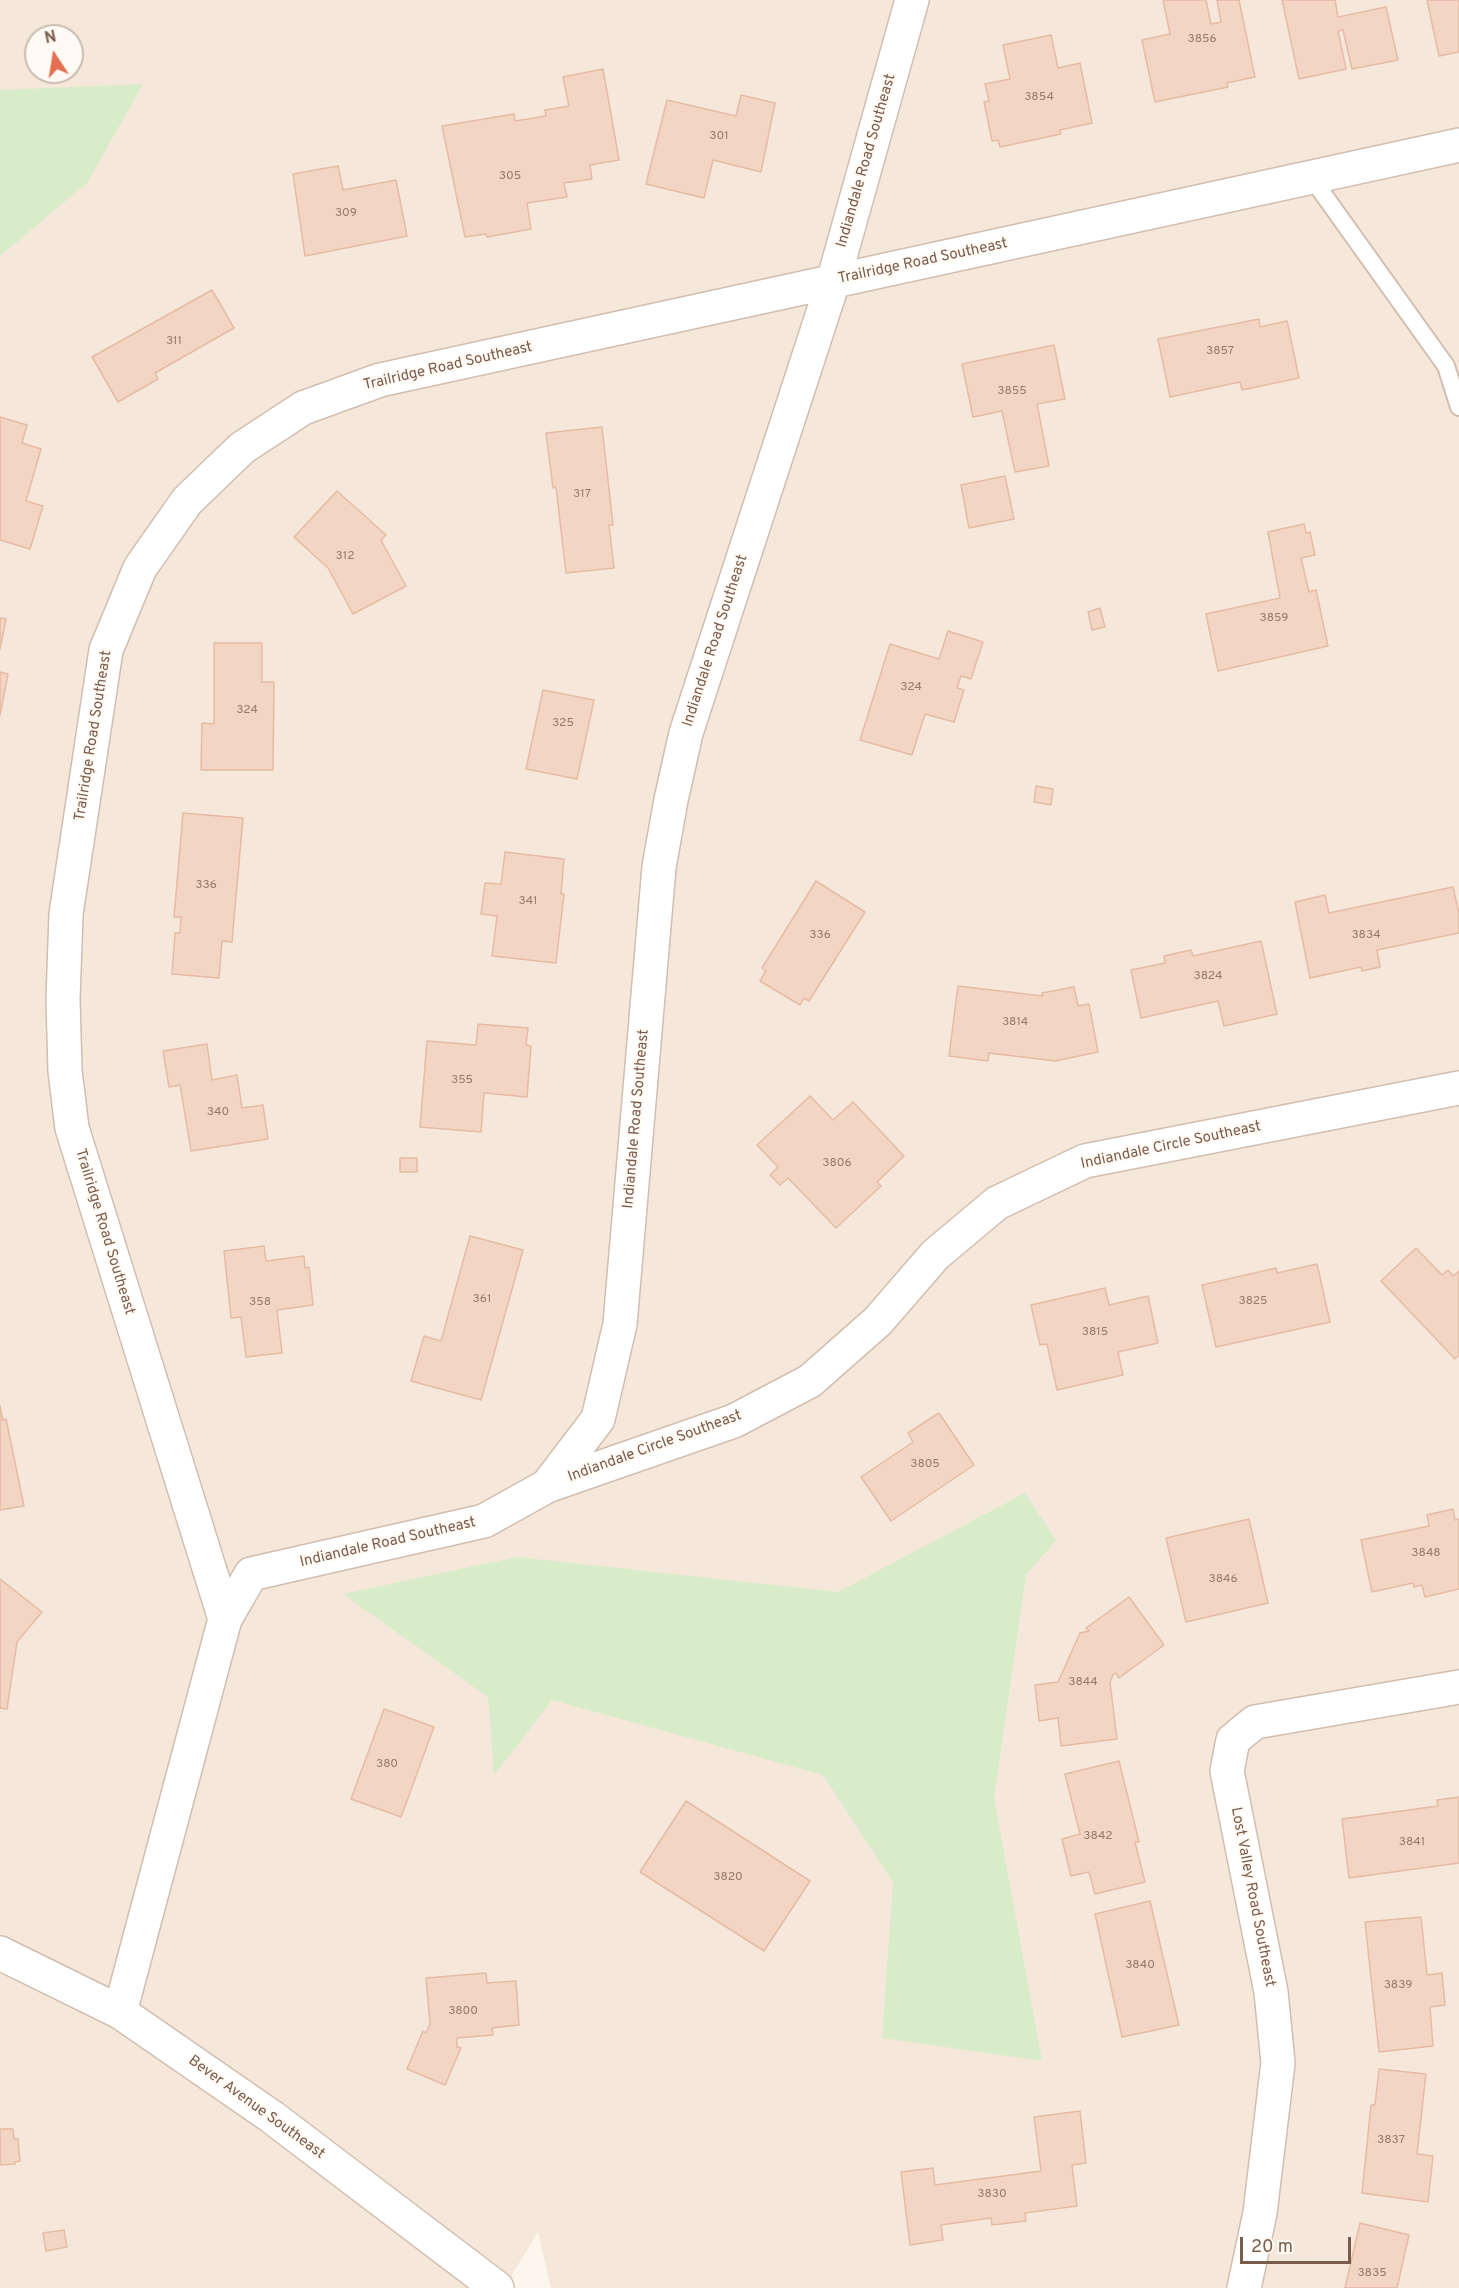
<!DOCTYPE html>
<html>
<head>
<meta charset="utf-8">
<style>
  body { margin:0 }
  #map { position:relative; width:1459px; height:2288px; overflow:hidden; background:#fdf6ec; font-family:Overpass,sans-serif }
  canvas { display:block }
  .north { position:absolute; left:24px; top:24px; width:60px; height:60px; box-sizing:border-box; background:#fffaf3; border:2px solid #cabbb1; border-radius:50%; rotate:348deg; font-size:16px; font-weight:700; line-height:24px; text-align:center; color:#7a5c4d }
  .north::after { content:''; display:block; margin:auto; width:21px; height:27px; background:#e76f51; clip-path:polygon(50% 0,100% 100%,50% 72%,0 100%) }
  .scale { position:absolute; left:1240px; top:2237px; width:111px; height:27px; box-sizing:border-box; border:3px solid #7a5c4d; border-top:0; padding-left:8px; font-size:18px; line-height:21px; white-space:nowrap; color:#7a5c4d; -webkit-text-stroke:4px #fffaf3; paint-order:stroke }
</style>
</head>
<body>
<div id="map">
<canvas width="1459" height="2288"></canvas>
<div class="north">N</div>
<div class="scale">20 m</div>
</div>
<script>
const c = document.querySelector('canvas').getContext('2d');
c.lineJoin = 'round';
function paint(path, color) { c.fillStyle = color; c.fill(path, 'evenodd'); }
const toPath = rows => new Path2D(rows.map(r => 'M' + r).join(''));
function trace(path, color, width, dash) { c.strokeStyle = color; c.lineWidth = width; c.lineCap = dash ? 'butt' : 'round'; c.setLineDash(dash || []); c.stroke(path); }
function write(font, color, halo, rows, align = 'center') {
  c.font = font + ' Overpass,sans-serif'; c.lineWidth = 4.5; c.setLineDash([]); c.textBaseline = 'middle'; c.strokeStyle = halo; c.fillStyle = color; for (const [text, x, y, turn = 0] of rows) {
    c.save(); c.translate(x, y); c.rotate((+turn || 0) * Math.PI / 180); c.textAlign = isNaN(turn) ? turn : align; if (halo) c.strokeText(text, 0, 0); c.fillText(text, 0, 0); c.restore();
  }
}
paint(toPath([
  [0,0,1459,0,1459,2288,551,2288,538,2232,504,2288,0,2288],
  [36,36,72,36,72,72,36,72]
]), '#f5e8da');
paint(toPath([
  [143,84,87,183,0,256,0,90],
  [1025,1493,1056,1540,1026,1575,994,1798,1042,2061,882,2038,893,1882,823,1775,552,1700,494,1775,488,1697,343,1594,517,1557,838,1592]
]), '#d8ecc9');
const building = toPath([
  [1163,0,1206,0,1211,24,1221,22,1217,0,1239,0,1255,77,1227,83,1228,87,1155,102,1142,40,1170,34,1163,0],
  [1282,0,1335,0,1338,17,1386,7,1398,60,1352,69,1343,30,1338,31,1346,69,1299,79,1282,0],
  [1427,0,1459,0,1459,52,1439,56,1427,0],
  [1051,35,1058,68,1080,63,1092,123,1060,130,1061,134,1000,147,998,140,992,141,984,102,989,101,985,84,1010,79,1003,45,1051,35],
  [603,69,619,160,590,165,592,179,564,183,567,197,527,203,531,229,487,237,486,234,465,237,442,126,514,114,515,121,546,116,545,110,569,106,563,77,603,69],
  [741,95,775,103,761,172,713,160,704,198,646,184,667,100,736,116,741,95],
  [338,166,343,190,396,180,407,236,305,256,293,174,338,166],
  [212,290,234,328,155,373,158,379,118,402,92,357,212,290],
  [1259,319,1260,327,1287,321,1299,378,1242,390,1240,382,1170,397,1158,339,1259,319],
  [1054,345,1065,399,1037,404,1049,466,1015,472,1002,411,973,417,962,364,1054,345],
  [0,417,27,425,22,443,41,449,26,501,43,506,30,549,0,540,0,417],
  [602,427,613,525,609,525,614,568,566,573,556,487,553,488,546,433,602,427],
  [1005,476,1014,519,969,528,961,485,1005,476],
  [337,491,386,535,381,540,406,586,353,614,328,568,294,537,337,491],
  [1304,524,1306,533,1310,532,1315,555,1301,558,1309,592,1316,590,1328,646,1218,671,1206,614,1280,598,1268,532,1304,524],
  [1100,608,1105,627,1092,630,1088,612,1100,608],
  [0,618,6,619,0,649,0,618],
  [948,631,983,642,971,679,961,676,957,688,964,690,954,722,925,714,912,755,860,740,890,644,939,659,948,631],
  [214,643,262,643,262,682,274,682,273,770,201,770,202,723,214,724,214,643],
  [0,672,8,674,0,715,0,672],
  [543,690,594,700,577,779,526,769,543,690],
  [1036,786,1053,789,1051,805,1034,802,1036,786],
  [183,813,243,818,232,942,222,941,219,978,172,974,175,933,180,933,181,917,174,917,183,813],
  [505,852,564,859,561,894,564,894,556,963,492,956,497,916,481,914,485,883,501,884,505,852],
  [816,881,865,912,809,1001,804,998,800,1005,760,981,766,971,762,968,816,881],
  [1453,887,1459,913,1459,933,1377,950,1380,967,1362,971,1361,967,1310,978,1295,902,1325,895,1329,913,1453,887],
  [1261,941,1277,1014,1224,1026,1218,1001,1141,1018,1131,970,1165,963,1164,956,1191,950,1193,956,1261,941],
  [958,986,1043,996,1042,993,1074,987,1078,1006,1089,1004,1098,1052,1055,1061,989,1053,988,1061,949,1056,958,986],
  [478,1024,528,1028,526,1045,531,1046,527,1097,484,1093,481,1132,420,1127,427,1041,476,1045,478,1024],
  [207,1044,212,1080,237,1075,242,1108,263,1105,268,1139,191,1151,180,1085,169,1087,163,1051,207,1044],
  [810,1096,833,1120,853,1102,904,1156,877,1182,881,1186,836,1228,788,1178,780,1185,770,1175,778,1167,757,1145,810,1096],
  [400,1158,417,1158,417,1172,400,1172,400,1158],
  [470,1236,523,1250,481,1400,411,1381,424,1336,441,1341,470,1236],
  [264,1246,266,1261,304,1256,305,1268,309,1267,313,1305,277,1310,282,1353,246,1357,241,1317,231,1318,224,1251,264,1246],
  [1416,1248,1442,1275,1448,1270,1453,1276,1459,1271,1459,1355,1455,1359,1381,1281,1416,1248],
  [1317,1264,1330,1322,1216,1347,1202,1285,1276,1268,1277,1273,1317,1264],
  [1105,1288,1109,1305,1148,1296,1158,1343,1118,1352,1123,1375,1057,1390,1047,1344,1040,1345,1031,1305,1105,1288],
  [0,1406,3,1420,6,1419,24,1506,0,1510,0,1406],
  [939,1413,974,1465,891,1521,861,1477,913,1442,908,1433,939,1413],
  [1453,1509,1455,1520,1459,1519,1459,1589,1425,1597,1422,1585,1414,1587,1413,1583,1372,1592,1361,1540,1429,1526,1427,1515,1453,1509],
  [1249,1519,1268,1603,1186,1622,1166,1538,1249,1519],
  [0,1579,42,1612,17,1642,7,1709,0,1708,0,1579],
  [1129,1597,1164,1645,1119,1678,1116,1673,1113,1675,1110,1682,1117,1739,1061,1746,1058,1718,1039,1721,1035,1685,1058,1682,1080,1633,1089,1631,1086,1628,1129,1597],
  [384,1709,434,1727,401,1817,351,1799,384,1709],
  [1119,1761,1139,1842,1135,1842,1145,1882,1095,1894,1089,1872,1071,1876,1062,1839,1080,1834,1065,1774,1119,1761],
  [1459,1797,1459,1863,1349,1878,1342,1819,1438,1806,1437,1800,1459,1797],
  [686,1801,810,1881,764,1951,640,1872,686,1801],
  [1150,1901,1179,2025,1122,2037,1095,1914,1150,1901],
  [1421,1917,1427,1975,1442,1973,1445,2005,1430,2007,1433,2046,1379,2052,1365,1922,1421,1917],
  [486,1973,487,1983,516,1981,519,2025,492,2028,493,2035,457,2038,457,2047,461,2048,445,2085,407,2069,423,2031,426,2033,430,2024,426,1978,486,1973],
  [1379,2069,1426,2074,1417,2154,1433,2156,1428,2202,1362,2193,1371,2105,1375,2105,1379,2069],
  [1080,2111,1086,2163,1072,2165,1077,2206,1025,2213,1026,2221,992,2225,991,2218,941,2225,943,2240,910,2245,901,2172,933,2168,935,2185,1041,2171,1034,2117,1080,2111],
  [0,2129,13,2129,14,2139,18,2139,20,2161,15,2162,15,2164,0,2165,0,2129],
  [1360,2223,1409,2235,1397,2288,1345,2288,1360,2223],
  [64,2230,67,2247,46,2251,43,2233,64,2230]
]);
paint(building, '#f3d5c3');
trace(building, '#e6bba3', 1.5);
const service = toPath([
  [1311,177,1446,366,1459,407]
]);
const minor = toPath([
  [547,1486,734,1421,810,1381,878,1321,935,1255,997,1203,1085,1161,1459,1088],
  [225,1619,72,1128,65,1071,63,999,66,914,106,650,140,568,187,501,242,448,303,408,380,380,1459,145],
  [0,1953,120,2012,272,2117,497,2288],
  [120,2012,225,1619,251,1574,484,1521,547,1486,598,1419,620,1324,659,867,671,800,686,733,833,282,912,0],
  [1244,2288,1260,2213,1278,2063,1271,1992,1227,1771,1233,1740,1255,1722,1459,1687]
]);
trace(service, '#d1beb0', 20);
trace(minor, '#d1beb0', 36);
trace(service, '#fff', 16);
trace(minor, '#fff', 33);
write('12px', '#987a6a', null, [
  ["3856",1202,40],
  ["3854",1039,98],
  ["301",719,137],
  ["305",510,177],
  ["309",346,214],
  ["311",174,342],
  ["3857",1220,352],
  ["3855",1012,392],
  ["317",582,495],
  ["312",345,557],
  ["3859",1274,619],
  ["324",911,688],
  ["324",247,711],
  ["325",563,724],
  ["336",206,886],
  ["341",528,902],
  ["336",820,936],
  ["3834",1366,936],
  ["3824",1208,977],
  ["3814",1015,1023],
  ["355",462,1081],
  ["340",218,1113],
  ["3806",837,1164],
  ["361",482,1300],
  ["3825",1253,1302],
  ["358",260,1303],
  ["3815",1095,1333],
  ["3805",925,1465],
  ["3848",1426,1554],
  ["3846",1223,1580],
  ["3844",1083,1683],
  ["380",387,1765],
  ["3842",1098,1837],
  ["3841",1412,1843],
  ["3820",728,1878],
  ["3840",1140,1966],
  ["3839",1398,1986],
  ["3800",463,2012],
  ["3837",1391,2141],
  ["3830",992,2195],
  ["3835",1372,2274]
]);
write('15px', '#7a5c4d', '#fffaf3', [
  ["Indiandale Road Southeast",867,161,-74],
  ["Trailridge Road Southeast",923,262,-12],
  ["Trailridge Road Southeast",448,367,-13],
  ["Indiandale Road Southeast",716,641,-72],
  ["Trailridge Road Southeast",94,736,-81],
  ["Indiandale Road Southeast",637,1119,-85],
  ["Indiandale Circle Southeast",1171,1146,-12],
  ["Trailridge Road Southeast",104,1232,73],
  ["Indiandale Circle Southeast",655,1447,-20],
  ["Indiandale Road Southeast",388,1543,-13],
  ["Lost Valley Road Southeast",1252,1897,79],
  ["Bever Avenue Southeast",256,2108,36]
]);
</script>
</body>
</html>
